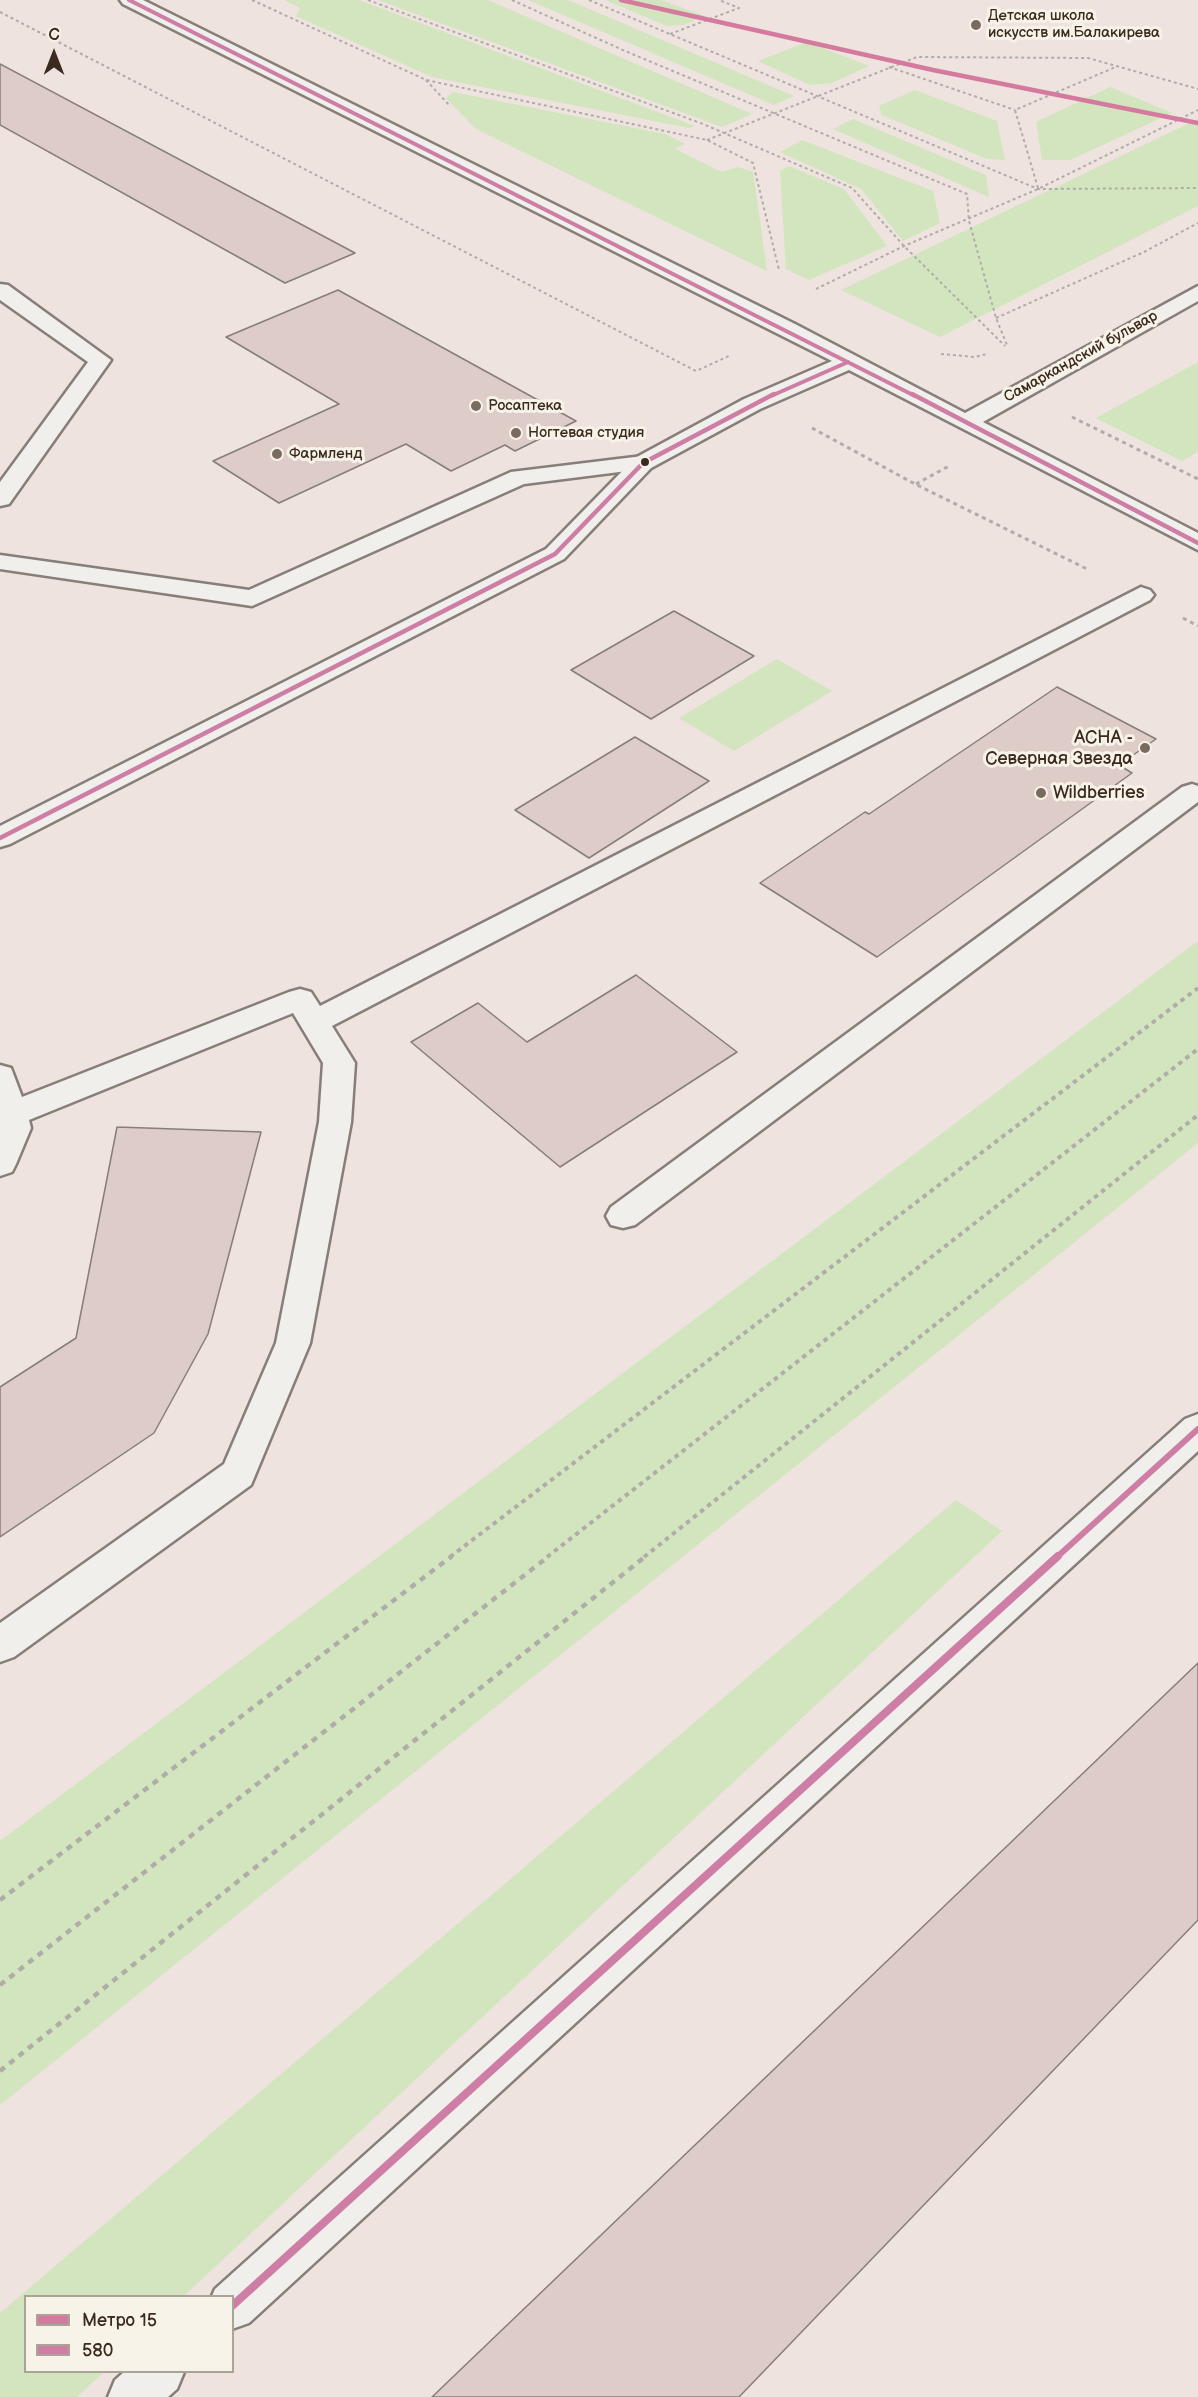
<!DOCTYPE html>
<html>
<head>
<meta charset="utf-8">
<style>
  body { margin:0 }
  #map { position:relative; width:1198px; height:2397px; overflow:hidden; background:#eee3de; font-family:"Balsamiq Sans",sans-serif }
  canvas { display:block }
  .legend { position:absolute; left:24px; top:2295px; width:210px; height:78px; box-sizing:border-box; background:#f7f3e8; border:2px solid #aca397; margin:0; padding:8px 10px; list-style:none; font-size:18px; color:#3b2a1e }
  .legend li { display:flex; align-items:center; gap:12px; height:30px }
  .legend b { width:30px; border:2px solid #aca397 }
  .north { position:absolute; left:24px; top:24px; width:60px; height:60px; -webkit-text-stroke:4px #f7f3e8; paint-order:stroke; rotate:0deg; font-size:16px; font-weight:700; line-height:24px; text-align:center; color:#3b2a1e }
  .north::after { content:''; display:block; margin:auto; width:21px; height:27px; background:#3b2a1e; clip-path:polygon(50% 0,100% 100%,50% 72%,0 100%) }
</style>
</head>
<body>
<div id="map">
<canvas width="1198" height="2397"></canvas>
<ul class="legend">
<li><b style="height:8px;background:#d57a9f"></b>Метро 15</li>
<li><b style="height:8px;background:#ce7ea5"></b>580</li>
</ul>
<div class="north">С</div>
</div>
<script>
const c = document.querySelector('canvas').getContext('2d');
c.lineJoin = 'round';
function paint(path, color) { c.fillStyle = color; c.fill(path, 'evenodd'); }
const toPath = rows => new Path2D(rows.map(r => 'M' + r).join(''));
function trace(path, color, width, dash) { c.strokeStyle = color; c.lineWidth = width; c.lineCap = dash ? 'butt' : 'round'; c.setLineDash(dash || []); c.stroke(path); }
function write(font, color, halo, rows, align = 'center') {
  c.font = font + ' "Balsamiq Sans",sans-serif'; c.lineWidth = 6; c.setLineDash([]); c.textBaseline = 'middle'; c.strokeStyle = halo; c.fillStyle = color; for (const [text, x, y, turn = 0] of rows) {
    c.save(); c.translate(x, y); c.rotate((+turn || 0) * Math.PI / 180); c.textAlign = isNaN(turn) ? turn : align; if (halo) c.strokeText(text, 0, 0); c.fillText(text, 0, 0); c.restore();
  }
}
paint(toPath([
  [284,0,359,0,695,126,689,128,432,77,296,16,300,8],
  [378,0,488,0,752,114,722,127],
  [528,0,568,0,794,96,774,105],
  [605,0,661,0,705,16,683,25,667,26],
  [807,42,869,66,832,83,810,85,758,61],
  [1110,87,1172,113,1070,160,1042,160,1036,122],
  [915,90,997,121,1005,160,987,159,882,115,879,106],
  [453,92,665,134,685,144,675,149,722,172,738,167,753,172,767,271,476,129,446,98],
  [853,119,986,175,989,197,833,129],
  [1198,119,1198,206,940,337,841,290],
  [802,140,933,191,940,223,903,241,861,189,780,152],
  [789,166,844,189,887,246,809,280,786,269,780,171],
  [1198,362,1198,452,1182,461,1096,418],
  [777,659,832,691,734,751,679,718],
  [1198,941,1198,1143,0,2105,0,1841],
  [956,1500,1002,1531,184,2296,26,2296,26,2372,104,2372,77,2397,0,2397,0,2313]
]), '#d2e5be');
const building = toPath([
  [0,64,355,253,285,283,0,125,0,64],
  [338,290,576,421,515,451,505,445,451,471,406,444,279,503,213,461,339,404,226,337,338,290],
  [674,611,754,656,651,719,571,670,674,611],
  [1057,687,1156,739,1119,765,1132,773,877,957,760,883,865,812,869,814,1057,687],
  [635,737,709,781,589,858,515,810,635,737],
  [636,975,737,1052,560,1167,411,1042,478,1003,527,1042,636,975],
  [117,1127,261,1132,208,1334,154,1433,0,1537,0,1387,76,1338,117,1127],
  [1198,1663,1198,1920,739,2397,432,2397,1198,1663]
]);
paint(building, '#ddccc8');
trace(building, '#877e79', 1.5);
const lane = toPath([
  [0,284,8,285,111,360,9,504,0,506,0,482,88,362,0,300,0,284],
  [643,456,651,458,655,463,651,468,524,484,252,606,0,569,0,555,249,590,511,472,643,456],
  [1141,587,1150,590,1154,595,1150,600,332,1026,355,1063,351,1122,310,1343,251,1485,14,1657,0,1662,0,1623,224,1464,276,1343,319,1122,323,1063,293,1013,29,1120,31,1128,16,1164,12,1172,0,1176,0,1065,11,1068,22,1097,289,992,300,989,311,992,320,1006,1141,587],
  [1192,784,1198,786,1198,802,635,1225,623,1228,611,1225,606,1216,611,1207,1182,787,1192,784]
]);
const secondary = toPath([
  [120,0,143,0,795,324,965,413,1198,286,1198,301,983,422,1198,533,1198,550,849,370,760,409,651,468,564,559,10,844,0,847,0,826,546,549,635,458,744,399,832,361,123,4,120,0],
  [1198,1414,1198,1451,249,2323,232,2329,232,2296,212,2296,215,2289,1185,1419,1198,1414],
  [124,2372,184,2372,177,2389,168,2397,108,2397,115,2380,124,2372]
]);
trace(lane, '#877e79', 5);
trace(secondary, '#877e79', 5);
trace(toPath([
  [252,0,426,80,707,140,753,163,779,270],
  [368,0,703,124,852,188,904,246,1005,346],
  [512,0,625,51,967,194,969,221,996,318,1007,345],
  [589,0,1038,189,1198,188],
  [0,12,696,371,731,355],
  [670,34,739,8,719,0],
  [889,67,1015,110],
  [426,80,450,106],
  [707,140,917,57,1088,58,1198,89],
  [1038,188,1015,110,1118,66],
  [816,289,904,246,1038,189,1198,110],
  [996,318,1144,252,1198,223],
  [941,354,975,357,987,354]
]), '#b0aca8', 2, [3, 3]);
trace(toPath([
  [1072,417,1198,479],
  [812,428,915,484,1089,570],
  [916,484,949,466],
  [1183,618,1198,626]
]), '#b0aca8', 3, [4, 4]);
trace(toPath([
  [450,1557,1198,988],
  [547,1557,1198,1049],
  [644,1557,1198,1115]
]), '#b0aca8', 4, [4.5, 4.5]);
trace(toPath([
  [0,1900,452,1556],
  [0,1985,549,1556],
  [0,2071,646,1556]
]), '#b0aca8', 4.5, [6, 6]);
paint(lane, '#f1efeb');
paint(secondary, '#f1efeb');
trace(toPath([
  [129,0,915,396],
  [771,396,848,362]
]), '#ce7ea5', 4);
trace(toPath([
  [912,394,1198,543],
  [0,838,555,554,643,463,774,394]
]), '#ce7ea5', 4.5);
trace(toPath([
  [1057,1557,1198,1429]
]), '#ce7ea5', 6);
trace(toPath([
  [232,2306,1058,1556]
]), '#ce7ea5', 8);
trace(toPath([
  [621,0,933,70,1198,123]
]), '#d57a9f', 4.5);
for (const [x, y, r, color] of [
  [976,25,6,"#7a6b61"],
  [476,406,6,"#7a6b61"],
  [516,433,6,"#7a6b61"],
  [277,454,6,"#7a6b61"],
  [645,462,5,"#3b2a1e"],
  [1145,748,6,"#7a6b61"],
  [1041,793,6,"#7a6b61"]
]) { const dot = new Path2D(); dot.arc(x, y, r, 0, 2 * Math.PI); c.fillStyle = color; c.fill(dot); trace(dot, '#f7f3e8', 2); }
write('15px', '#3b2a1e', '#f7f3e8', [
  ["Детская школа",988,16],
  ["искусств им.Балакирева",988,33],
  ["Росаптека",488,406],
  ["Ногтевая студия",528,433],
  ["Фармленд",289,454]
], 'left');
write('15px', '#3b2a1e', '#f7f3e8', [
  ["Самаркандский бульвар",1081,357,-29]
]);
write('18px', '#3b2a1e', '#f7f3e8', [
  ["АСНА -",1133,738],
  ["Северная Звезда",1133,759],
  ["Wildberries",1053,793,"left"]
], 'right');
</script>
</body>
</html>
